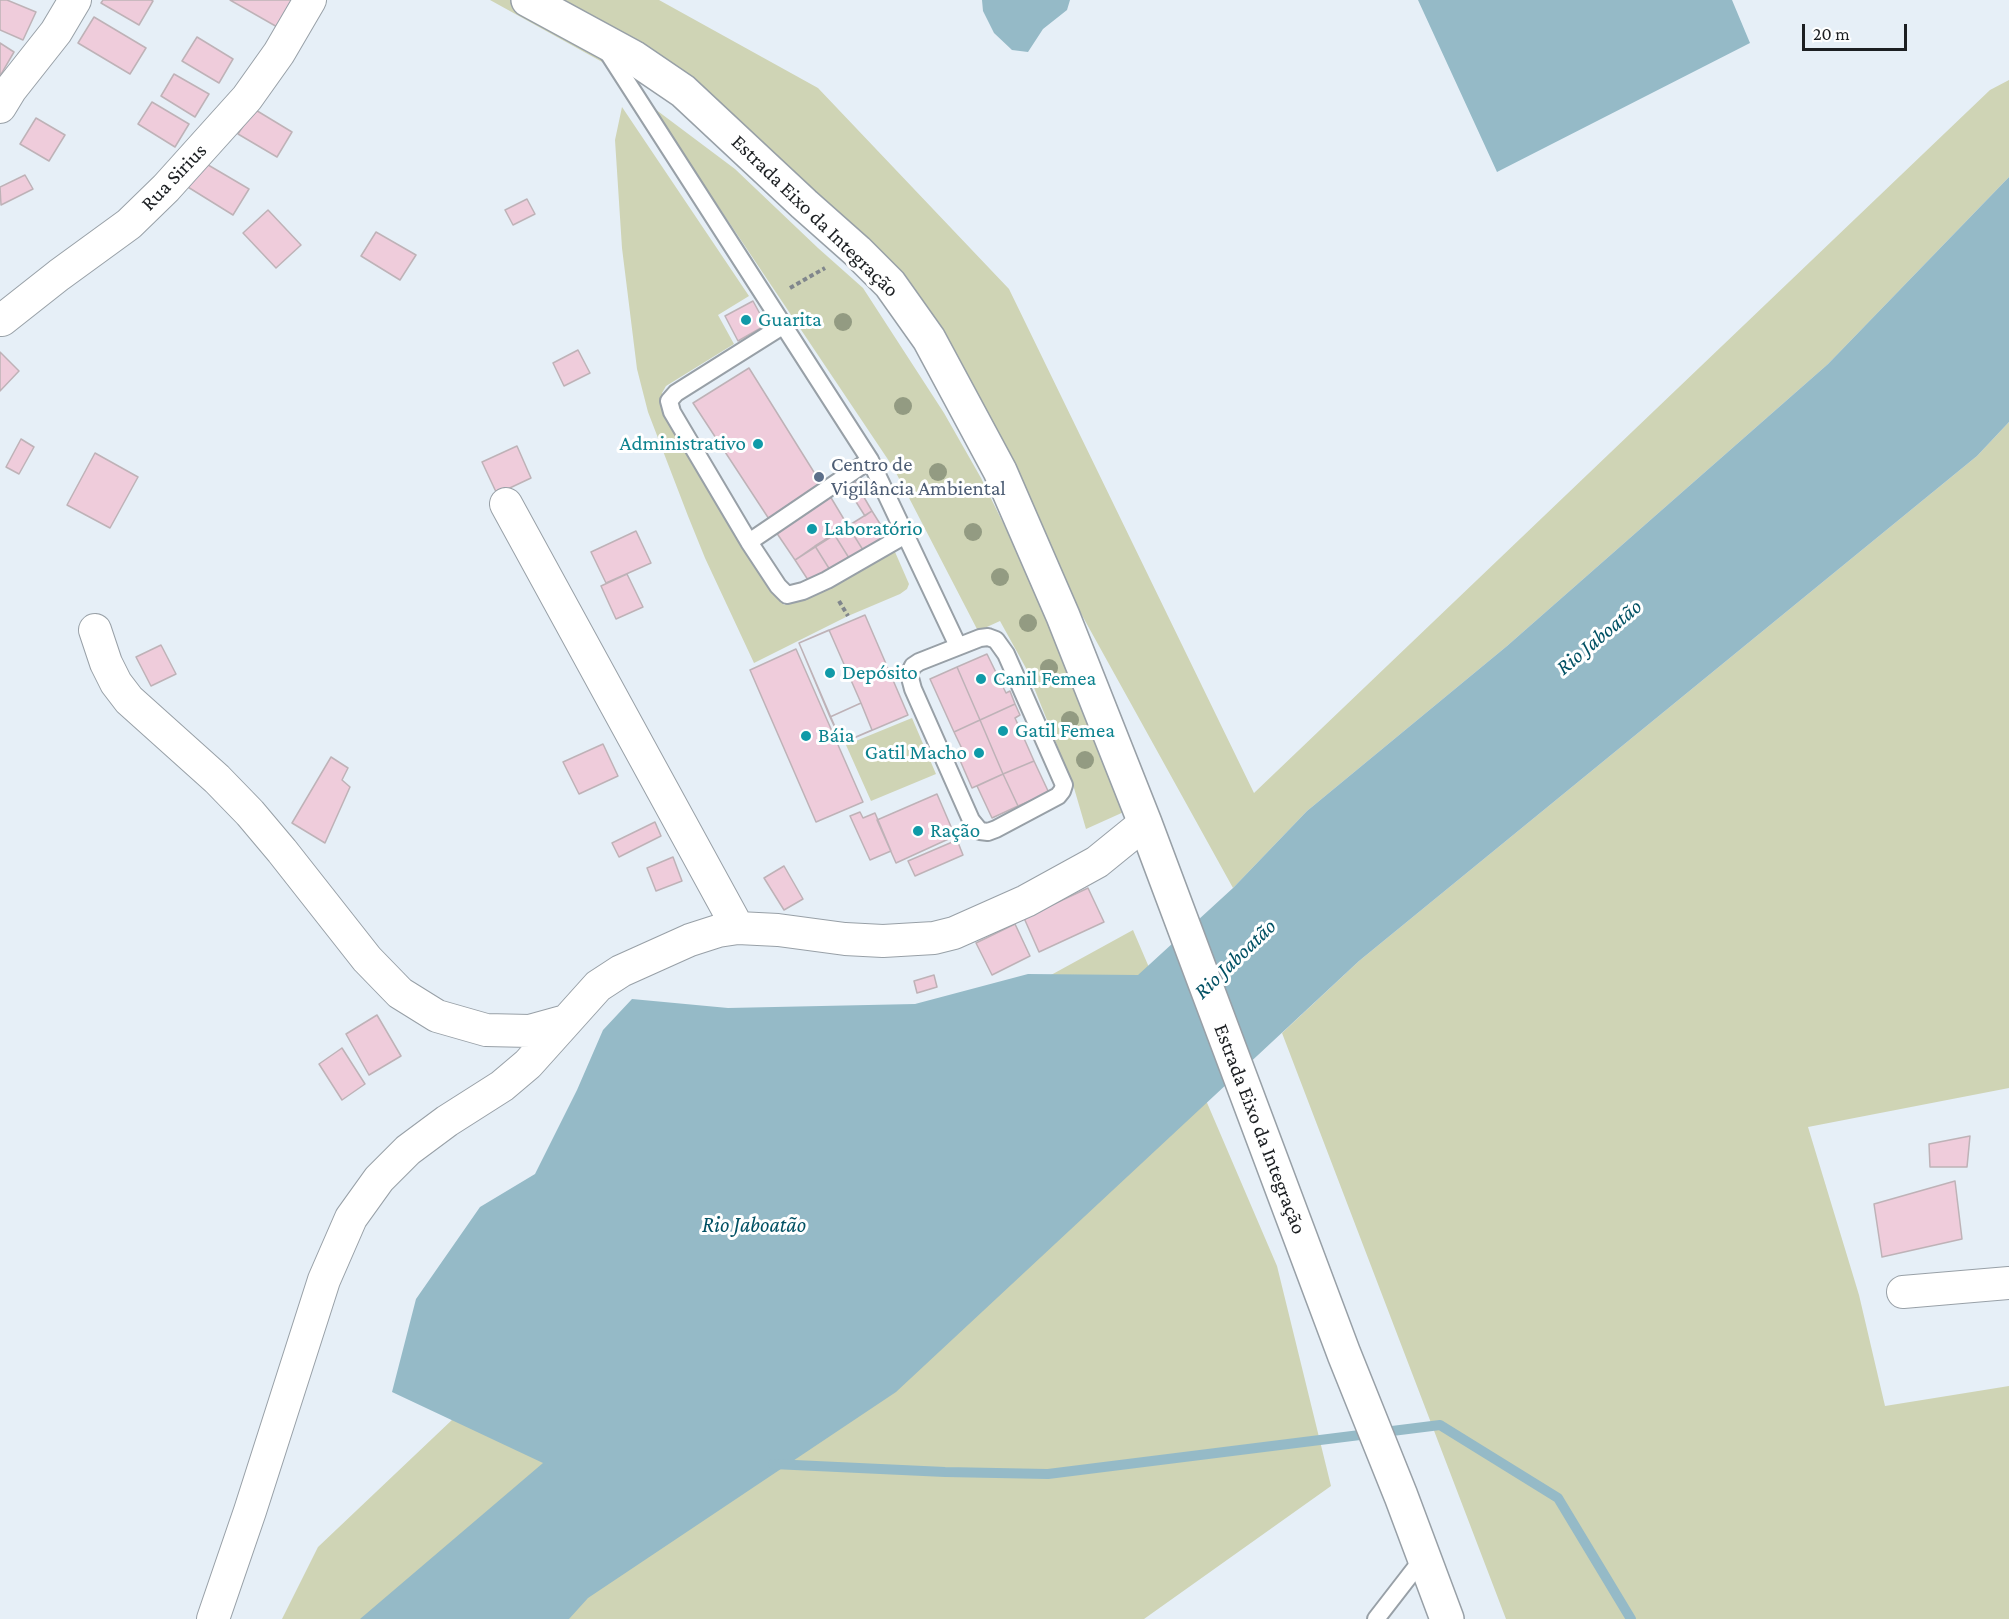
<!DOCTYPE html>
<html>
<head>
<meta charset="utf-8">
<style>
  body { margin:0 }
  #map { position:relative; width:2009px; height:1619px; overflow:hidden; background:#e6eff7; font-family:"Crimson Pro",serif }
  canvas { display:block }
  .scale { position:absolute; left:1802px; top:24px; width:105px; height:27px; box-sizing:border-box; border:3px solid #1c1f22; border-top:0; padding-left:8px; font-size:18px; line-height:21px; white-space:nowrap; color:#1c1f22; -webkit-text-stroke:4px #fff; paint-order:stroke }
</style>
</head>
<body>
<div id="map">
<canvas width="2009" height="1619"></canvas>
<div class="scale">20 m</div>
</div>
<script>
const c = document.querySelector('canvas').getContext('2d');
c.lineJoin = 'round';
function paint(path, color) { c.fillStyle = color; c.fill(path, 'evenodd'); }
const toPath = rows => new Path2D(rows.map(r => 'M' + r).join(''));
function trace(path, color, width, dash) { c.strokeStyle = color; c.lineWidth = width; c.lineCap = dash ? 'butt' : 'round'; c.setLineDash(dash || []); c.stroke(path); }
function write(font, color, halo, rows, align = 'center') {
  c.font = font + ' "Crimson Pro",serif'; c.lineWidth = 6; c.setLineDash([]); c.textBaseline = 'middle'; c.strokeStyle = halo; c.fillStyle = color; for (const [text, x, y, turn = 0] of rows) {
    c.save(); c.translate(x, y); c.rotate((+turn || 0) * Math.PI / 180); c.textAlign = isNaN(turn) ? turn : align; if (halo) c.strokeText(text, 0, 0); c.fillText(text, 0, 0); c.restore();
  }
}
paint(toPath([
  [490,0,659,0,818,88,1009,289,1254,793,1990,90,2009,80,2009,177,1828,364,1507,646,1307,811,1233,888,929,339,729,132],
  [651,106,735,169,818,248,863,288,944,413,981,478,1032,582,1126,811,1086,829,1074,788,1027,670,1000,621,978,631,893,467],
  [622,107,749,296,718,315,734,344,666,386,662,393,664,401,784,605,892,545,909,584,907,589,900,594,848,616,754,663,705,558,688,516,648,412,637,369,622,248,615,140],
  [2009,422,2009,1088,1808,1127,1859,1295,1885,1406,2009,1386,2009,1619,1506,1619,1282,1033,1359,961,1977,456],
  [912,718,936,774,871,801,846,745],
  [1133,930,1277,1266,1331,1486,1144,1619,282,1619,318,1547,743,1144]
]), '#cfd4b5');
paint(toPath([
  [982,0,1070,0,1067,10,1043,29,1028,52,1012,50,994,33,983,11],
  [1418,0,1732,0,1750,43,1497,172],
  [2009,177,2009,422,1977,456,1359,961,896,1392,588,1598,569,1619,360,1619,543,1463,392,1392,416,1299,480,1207,535,1174,577,1090,603,1030,632,999,728,1008,915,1004,1028,974,1138,975,1233,888,1307,811,1507,646,1828,364]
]), '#95bac7');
trace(toPath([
  [773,1464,945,1472,1048,1474,1440,1425,1558,1498,1631,1619]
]), '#95bac7', 10);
const building = toPath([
  [0,0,7,0,36,12,23,40,0,30,0,0],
  [103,0,151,0,153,1,139,25,101,3,103,0],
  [230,0,296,0,279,28,230,0],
  [94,17,146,48,130,74,78,43,94,17],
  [197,37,233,59,219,83,182,61,197,37],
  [0,43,14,52,0,76,0,43],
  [174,74,209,94,195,117,161,96,174,74],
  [152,102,189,124,175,147,138,124,152,102],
  [254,109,292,132,277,157,238,134,254,109],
  [36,118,65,135,49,161,20,144,36,118],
  [198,159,249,189,233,215,183,184,198,159],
  [25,175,33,189,1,205,0,187,25,175],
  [527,199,535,214,513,225,505,210,527,199],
  [268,210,301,245,276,268,243,233,268,210],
  [376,232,416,255,400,280,361,256,376,232],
  [753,301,766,325,738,341,725,316,753,301],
  [578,350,590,373,564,386,553,363,578,350],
  [0,352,19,371,0,391,0,352],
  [749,368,822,485,769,519,693,403,749,368],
  [21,439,34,447,19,474,6,467,21,439],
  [517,446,531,478,497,494,482,462,517,446],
  [95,453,138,477,110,528,67,505,95,453],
  [854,480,872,511,865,516,846,486,854,480],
  [830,496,848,526,795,560,776,532,830,496],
  [872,511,887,535,863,550,848,526,872,511],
  [848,526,863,550,849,558,834,534,848,526],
  [636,531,651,563,606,583,591,552,636,531],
  [834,534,849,558,830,570,815,546,834,534],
  [815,546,830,570,810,583,795,560,815,546],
  [627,574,643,607,616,619,601,586,627,574],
  [865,615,908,715,842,743,799,643,865,615],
  [829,630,861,703,830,717,799,643,829,630],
  [161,645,176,674,151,686,136,657,161,645],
  [796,649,863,802,816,822,750,670,796,649],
  [987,654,1006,693,1010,691,1015,704,980,720,957,667,987,654],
  [957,667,980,720,954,732,930,679,957,667],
  [861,703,872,730,842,743,830,717,861,703],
  [1015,704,1020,715,1015,718,1034,761,1003,774,980,720,1015,704],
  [980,720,1003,774,972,788,959,758,965,755,954,732,980,720],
  [603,744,618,776,579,794,563,762,603,744],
  [331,757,348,768,342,780,350,787,325,843,292,823,331,757],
  [1034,761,1049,793,1018,806,1003,774,1034,761],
  [1003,774,1018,806,992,818,977,786,1003,774],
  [937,794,955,836,896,863,877,820,937,794],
  [860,812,863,818,875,813,891,851,870,860,850,816,860,812],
  [655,822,661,836,619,857,612,843,655,822],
  [957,840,963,855,915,876,908,861,957,840],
  [673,857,682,881,656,891,647,868,673,857],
  [784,866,803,899,784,910,764,878,784,866],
  [1088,888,1104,922,1039,952,1024,918,1088,888],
  [1015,924,1030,956,992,975,976,943,1015,924],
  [934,975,937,987,917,993,914,981,934,975],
  [377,1015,401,1056,369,1075,346,1034,377,1015],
  [342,1048,365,1084,342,1100,319,1064,342,1048],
  [1970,1136,1967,1167,1930,1167,1929,1144,1970,1136],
  [1955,1181,1962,1239,1882,1257,1874,1204,1955,1181]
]);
paint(building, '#efccdb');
trace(building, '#beb2b7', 1.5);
const lane = toPath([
  [605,48,870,460,958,646],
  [784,325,676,393,669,401,672,412,749,542,778,586,787,595,803,591,827,580,907,534],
  [749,542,870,460],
  [988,637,996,640,1006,654,1064,785,1062,791,1058,796,996,829,988,832,980,831,971,820,913,689,909,674,913,666,919,662,980,638,988,637],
  [1376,1619,1424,1557]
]);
const street = toPath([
  [0,107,11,89,56,32,75,0],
  [2,320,59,275,129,224,166,188,247,98,279,53,310,0],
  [506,504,738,928],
  [95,630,106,663,116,683,129,700,217,779,250,813,282,851,367,959,400,993,437,1016,486,1030,530,1031,566,1021],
  [1903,1292,2009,1283],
  [213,1619,250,1511,324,1280,351,1218,379,1179,408,1150,447,1121,502,1086,528,1064,598,986,621,971,690,940,718,931,738,928,778,930,845,939,883,941,934,938,954,933,1026,901,1097,862,1145,823]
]);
const secondary = toPath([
  [528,0,633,57,683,91,804,204,857,251,890,284,929,339,1000,471,1063,616,1145,823,1344,1354,1401,1496,1447,1619]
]);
trace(lane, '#98a0a7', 20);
trace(street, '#98a0a7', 34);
trace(secondary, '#98a0a7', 36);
trace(toPath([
  [790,288,825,268],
  [839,601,848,616]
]), '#80868c', 4, [4.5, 3]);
trace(lane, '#fff', 16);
trace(street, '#fff', 32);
trace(secondary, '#fff', 33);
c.fillStyle = '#939b82';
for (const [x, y] of [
  [843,322],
  [903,406],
  [938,472],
  [973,532],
  [1000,577],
  [1028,623],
  [1049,668],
  [1070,720],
  [1085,760]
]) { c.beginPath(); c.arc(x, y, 9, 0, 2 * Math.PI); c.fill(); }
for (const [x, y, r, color] of [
  [746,320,6,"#0f9aa8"],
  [758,444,6,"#0f9aa8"],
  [819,477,6,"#5c6f8a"],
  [812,529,6,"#0f9aa8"],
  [830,673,6,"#0f9aa8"],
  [981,679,6,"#0f9aa8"],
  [1003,731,6,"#0f9aa8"],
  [806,736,6,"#0f9aa8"],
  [979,753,6,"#0f9aa8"],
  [918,831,6,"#0f9aa8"]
]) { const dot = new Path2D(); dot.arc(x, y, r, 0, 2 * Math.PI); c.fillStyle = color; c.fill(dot); trace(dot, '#fff', 2); }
write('21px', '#1c1f22', '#fff', [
  ["Rua Sirius",174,177,-46],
  ["Estrada Eixo da Integração",815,216,44],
  ["Estrada Eixo da Integração",1260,1129,69]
]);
write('21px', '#0d838f', '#fff', [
  ["Guarita",758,320],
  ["Administrativo",746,444,"right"],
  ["Laboratório",824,529],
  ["Depósito",842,673],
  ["Canil Femea",993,679],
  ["Gatil Femea",1015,731],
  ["Báia",818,736],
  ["Gatil Macho",967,753,"right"],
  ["Ração",930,831]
], 'left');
write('21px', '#4e5e75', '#fff', [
  ["Centro de",831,465],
  ["Vigilância Ambiental",831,489]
], 'left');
write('italic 22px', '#005063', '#fff', [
  ["Rio Jaboatão",1599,637,-40],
  ["Rio Jaboatão",1235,959,-44],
  ["Rio Jaboatão",754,1225]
]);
</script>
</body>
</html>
